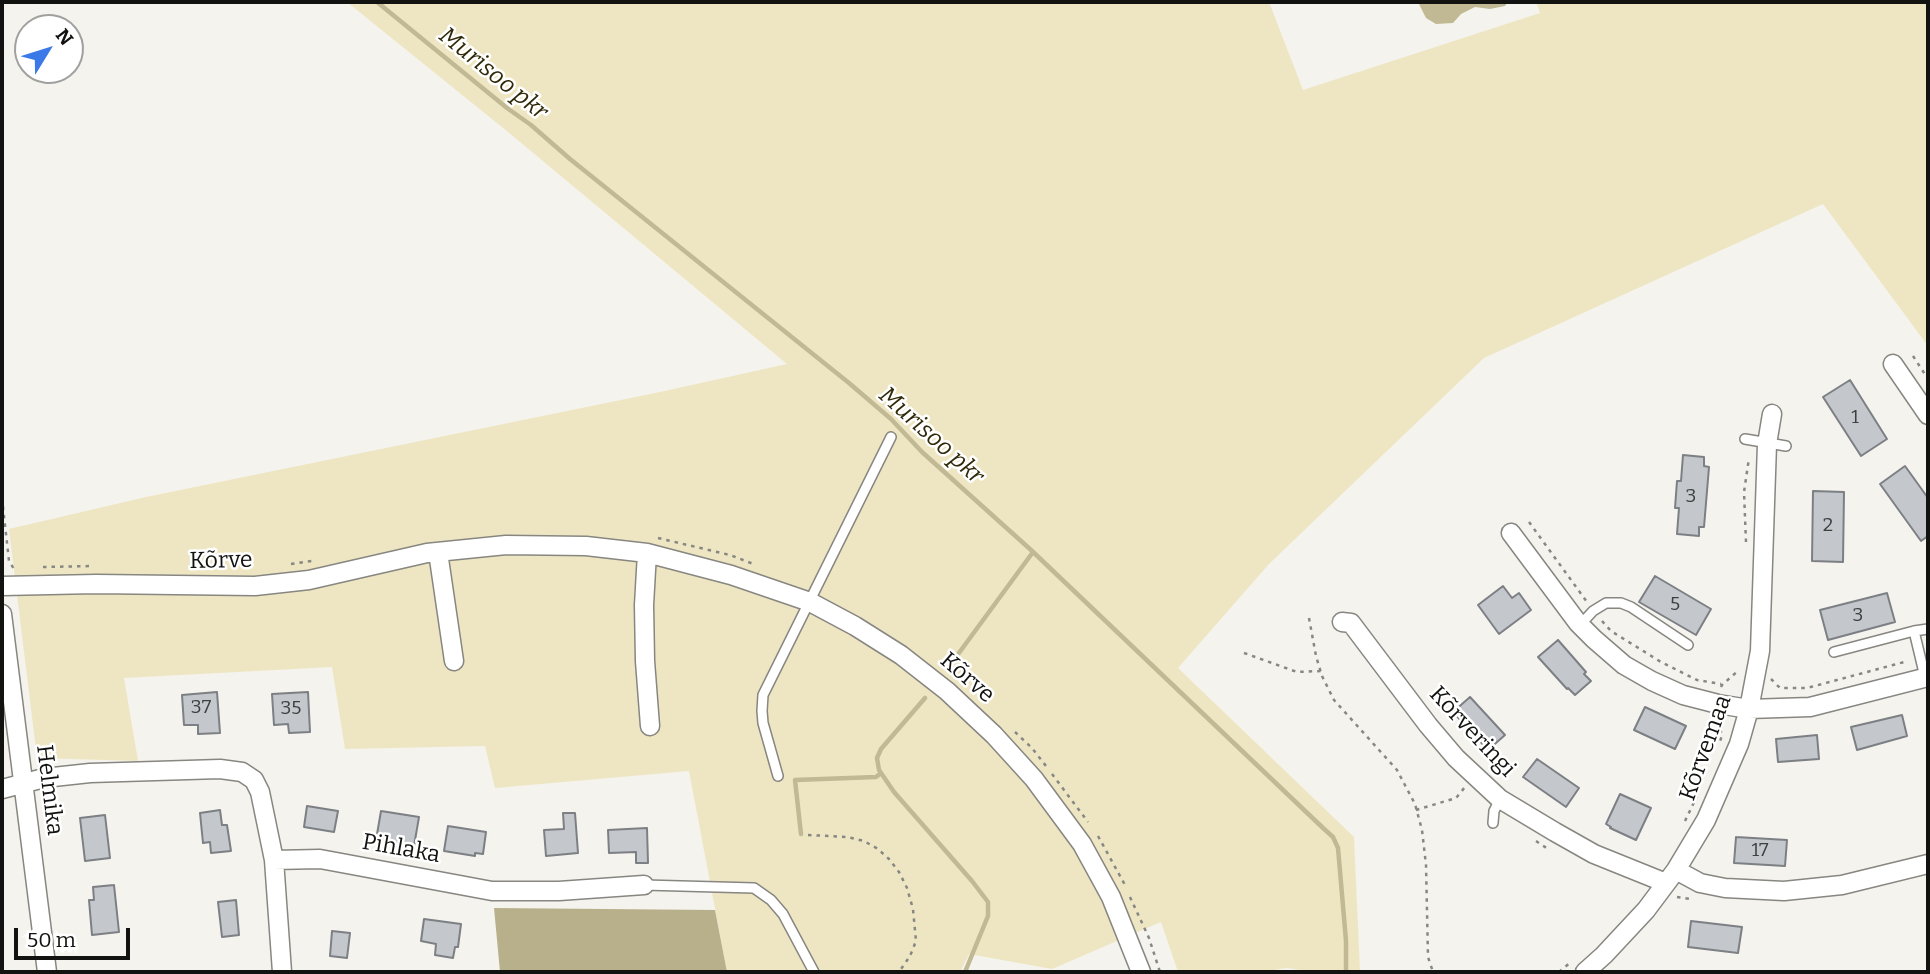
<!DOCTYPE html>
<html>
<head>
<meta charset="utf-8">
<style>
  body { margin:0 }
  #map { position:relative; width:1930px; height:974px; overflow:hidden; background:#f4f3ed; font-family:Bitter,serif }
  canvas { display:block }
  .frame { position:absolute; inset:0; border:4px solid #121210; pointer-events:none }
  .north { position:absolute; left:14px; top:14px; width:70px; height:70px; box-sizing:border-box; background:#fff; border:2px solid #a0a09f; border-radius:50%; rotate:52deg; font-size:19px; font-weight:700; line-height:28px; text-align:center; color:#121210 }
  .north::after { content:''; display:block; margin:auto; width:24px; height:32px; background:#3a79e7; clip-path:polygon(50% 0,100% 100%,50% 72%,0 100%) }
  .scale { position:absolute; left:14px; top:928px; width:116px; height:32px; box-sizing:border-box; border:4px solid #121210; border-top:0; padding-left:9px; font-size:21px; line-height:24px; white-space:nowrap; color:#121210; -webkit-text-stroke:5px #fff; paint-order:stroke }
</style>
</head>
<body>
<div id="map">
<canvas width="1930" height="974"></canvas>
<div class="frame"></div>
<div class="north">N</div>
<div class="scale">50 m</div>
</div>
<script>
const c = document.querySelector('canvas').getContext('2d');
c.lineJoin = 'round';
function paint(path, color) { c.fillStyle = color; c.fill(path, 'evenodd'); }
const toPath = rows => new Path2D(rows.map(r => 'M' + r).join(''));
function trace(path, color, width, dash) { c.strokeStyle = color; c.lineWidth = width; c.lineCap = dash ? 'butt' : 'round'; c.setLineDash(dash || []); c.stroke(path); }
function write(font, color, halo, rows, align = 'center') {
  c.font = font + ' Bitter,serif'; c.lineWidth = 5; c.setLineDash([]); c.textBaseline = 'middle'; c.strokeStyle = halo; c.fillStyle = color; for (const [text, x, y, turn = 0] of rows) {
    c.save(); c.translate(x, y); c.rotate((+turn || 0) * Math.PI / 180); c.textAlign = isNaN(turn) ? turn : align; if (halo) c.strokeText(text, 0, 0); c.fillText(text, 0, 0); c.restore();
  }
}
paint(toPath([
  [347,2,1269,2,1303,90,1540,13,1536,2,1928,2,1928,346,1823,204,1484,358,1269,564,1178,668,1354,837,1360,972,1314,972,1287,968,1260,972,1178,972,1161,922,1052,969,969,954,960,972,727,972,689,771,495,788,485,746,345,749,332,667,124,678,138,761,37,758,9,529,146,497,660,392,787,364,508,132]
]), '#eee6c3');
paint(toPath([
  [494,908,715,910,727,972,500,972]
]), '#b8b08a');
paint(toPath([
  [1418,2,1508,2,1505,6,1490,9,1475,7,1461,14,1453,23,1436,24,1426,18]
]), '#c1b993');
trace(toPath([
  [377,2,507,108,531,125,570,159,849,383,891,419,922,452,1031,550,1323,828,1333,837,1338,848,1346,941,1346,972],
  [956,657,1033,552],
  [925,698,881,749,877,758,879,770,894,792,972,881,988,902,988,916,965,972],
  [801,834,795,780,876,777,881,773]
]), '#c1b993', 4.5);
const building = toPath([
  [1850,380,1887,439,1861,456,1823,397,1850,380],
  [1683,455,1704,457,1704,466,1709,467,1704,527,1699,527,1699,536,1677,534,1679,508,1675,508,1677,481,1681,481,1683,455],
  [1905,466,1928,498,1928,536,1921,541,1880,484,1905,466],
  [1813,491,1844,492,1843,562,1812,561,1813,491],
  [1655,576,1711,609,1696,635,1639,602,1655,576],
  [1503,586,1512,598,1519,593,1531,610,1499,634,1478,605,1503,586],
  [1887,593,1895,622,1828,640,1820,610,1887,593],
  [1558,640,1586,672,1584,674,1591,681,1575,695,1568,688,1567,689,1538,657,1558,640],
  [217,692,220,733,198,734,198,725,184,725,182,695,217,692],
  [308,692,310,732,289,733,288,724,274,725,272,694,308,692],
  [1470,697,1505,735,1488,750,1453,712,1470,697],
  [1645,707,1686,726,1675,749,1634,730,1645,707],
  [1902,715,1907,736,1857,750,1851,727,1902,715],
  [1817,735,1819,759,1778,762,1776,739,1817,735],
  [1537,759,1579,788,1566,807,1523,777,1537,759],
  [1620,794,1651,808,1636,840,1610,828,1611,827,1606,824,1620,794],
  [307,806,338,811,334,832,304,827,307,806],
  [220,810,222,825,227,825,231,851,211,853,210,842,203,843,200,813,220,810],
  [381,811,419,817,414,846,376,840,381,811],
  [563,813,575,813,578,853,546,856,544,830,564,829,563,813],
  [105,815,110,858,85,861,80,818,105,815],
  [448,826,486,832,483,854,475,853,475,856,444,851,448,826],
  [647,828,648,863,636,863,636,852,609,853,608,830,647,828],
  [1736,837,1787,840,1785,866,1734,863,1736,837],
  [114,885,119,932,92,935,89,900,94,900,93,887,114,885],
  [236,900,239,935,222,937,218,902,236,900],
  [424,919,461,924,458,947,455,947,453,958,435,955,436,944,421,941,424,919],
  [1691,921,1742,927,1738,953,1688,947,1691,921],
  [332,931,350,933,347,958,330,956,332,931]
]);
paint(building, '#c4c8cd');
trace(building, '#7c7f84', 2);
const lane = toPath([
  [1745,439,1786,446],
  [1580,625,1593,611,1606,603,1621,603,1631,607,1688,645],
  [1914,631,1928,629],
  [1834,652,1914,631,1925,677],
  [778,776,763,723,762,711,763,695,891,437],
  [1493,823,1494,811,1500,799],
  [644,885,754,888,771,900,783,914,814,972]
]);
const street = toPath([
  [1893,364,1928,415],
  [1511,533,1578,623,1594,639,1624,665,1652,681,1683,695,1718,704,1749,709,1810,707,1928,677],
  [438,552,454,661],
  [647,553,644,605,645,661,650,726],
  [2,586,96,584,255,586,309,580,427,553,506,545,586,546,647,553,731,575,810,602,855,626,901,655,947,691,994,735,1034,779,1082,844,1111,897,1141,972],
  [2,614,47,972],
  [1342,622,1351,623,1428,725,1456,758,1500,799,1555,832,1594,854,1666,883],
  [2,789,44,778,90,773,220,769,242,772,254,780,260,792,274,860,282,972],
  [274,860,320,859,492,891,559,891,644,885],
  [1676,870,1700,883,1725,888,1784,891,1842,885,1928,864],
  [1585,972,1604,955,1646,910,1676,870,1706,820,1739,744,1749,709,1760,651,1767,444,1772,414]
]);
trace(lane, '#878680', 12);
trace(street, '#878680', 21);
trace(toPath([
  [1913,356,1928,379],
  [2,498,9,561,14,569],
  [1529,522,1587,602],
  [658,538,730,555,756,565],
  [1746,542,1744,492,1749,458],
  [291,564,312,561],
  [43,567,92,566],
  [1309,618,1316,656,1322,676,1334,700,1397,770,1415,804,1422,830,1426,865,1428,957,1433,972],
  [1602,621,1611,631,1661,662,1697,680,1721,684],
  [1244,653,1297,672,1321,671],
  [1771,679,1780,688,1807,688,1908,661],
  [1721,687,1722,685,1739,670],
  [1718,721,1722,735,1719,745],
  [1015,732,1032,748,1046,766],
  [1052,774,1088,822],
  [1416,810,1456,798,1465,787],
  [1685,821,1697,796],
  [808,835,847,837,864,841,878,849,889,859,899,872,907,888,913,909,916,941,910,956,899,972],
  [1098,836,1125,885],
  [1536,841,1548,849],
  [1130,897,1149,938,1160,972],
  [1677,897,1691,899],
  [1559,972,1571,962]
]), '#878783', 2.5, [3.5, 5]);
trace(lane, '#fff', 9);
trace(street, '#fff', 18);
write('19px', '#3e403f', null, [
  ["1",1855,418],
  ["3",1691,497],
  ["2",1828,526],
  ["5",1675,605],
  ["3",1858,616],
  ["37",201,708],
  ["35",291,709],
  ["17",1760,851]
]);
write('23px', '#121210', '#fff', [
  ["Kõrve",221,561,-1],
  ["Kõrve",967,678,41],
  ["Kõrveringi",1472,732,47],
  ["Kõrvemaa",1706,748,-70],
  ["Helmika",49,790,83],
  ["Pihlaka",401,849,10]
]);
write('italic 24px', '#312a0a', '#fff', [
  ["Murisoo pkr",493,74,39],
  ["Murisoo pkr",931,436,42]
]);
</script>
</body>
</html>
